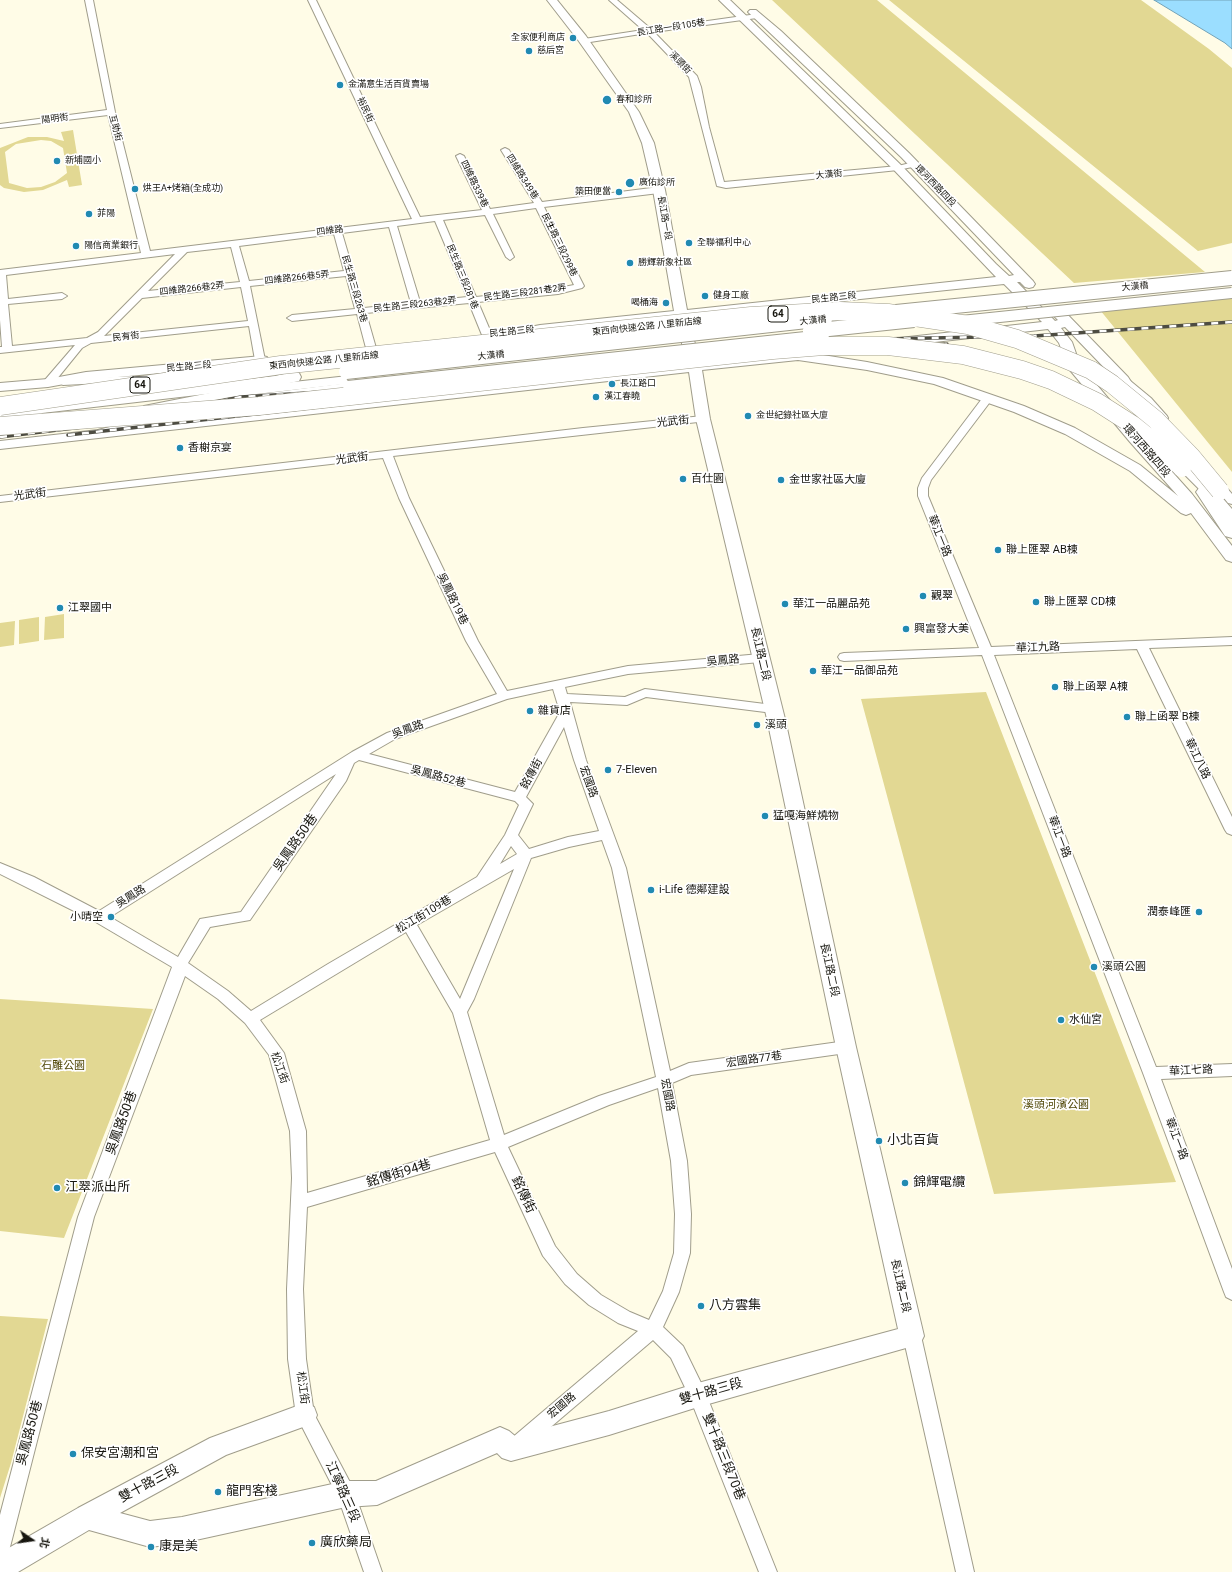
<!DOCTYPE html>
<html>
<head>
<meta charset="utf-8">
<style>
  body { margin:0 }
  #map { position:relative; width:1232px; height:1572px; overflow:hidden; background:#fffce7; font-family:Roboto,"Noto Sans TC",sans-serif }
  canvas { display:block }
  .north { position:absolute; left:12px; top:1520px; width:40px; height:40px; -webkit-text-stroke:3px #fff; paint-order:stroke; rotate:103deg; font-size:11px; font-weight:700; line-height:16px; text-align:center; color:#17160f }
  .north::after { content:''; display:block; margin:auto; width:14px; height:18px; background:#17160f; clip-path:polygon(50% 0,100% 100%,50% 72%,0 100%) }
</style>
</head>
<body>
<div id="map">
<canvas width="1232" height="1572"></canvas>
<div class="north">北</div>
</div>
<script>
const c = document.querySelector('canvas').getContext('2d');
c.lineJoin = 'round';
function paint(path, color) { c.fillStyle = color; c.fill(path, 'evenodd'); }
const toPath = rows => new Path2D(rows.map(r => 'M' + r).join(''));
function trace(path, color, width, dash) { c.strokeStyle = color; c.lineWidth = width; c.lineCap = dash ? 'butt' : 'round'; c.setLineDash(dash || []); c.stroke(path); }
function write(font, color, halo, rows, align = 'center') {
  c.font = font + ' Roboto,"Noto Sans TC",sans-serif'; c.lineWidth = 3.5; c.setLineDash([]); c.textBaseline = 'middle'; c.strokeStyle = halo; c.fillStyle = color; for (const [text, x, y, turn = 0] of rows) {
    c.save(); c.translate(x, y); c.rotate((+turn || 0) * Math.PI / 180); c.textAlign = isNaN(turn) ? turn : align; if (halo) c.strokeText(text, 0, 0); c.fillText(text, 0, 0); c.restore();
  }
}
paint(toPath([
  [772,0,877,0,1205,272,1074,283],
  [889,0,1141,0,1209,49,1232,68,1232,243,1198,251],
  [73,130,82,185,69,187,67,180,43,190,24,192,4,188,0,185,0,148,28,137,47,137,64,141,61,132],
  [41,140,51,141,63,148,67,173,55,182,41,187,27,188,9,183,5,152,16,144],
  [1232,296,1232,472,1100,310],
  [64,614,64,638,44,640,45,617],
  [39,617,39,641,19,644,19,620],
  [15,621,14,645,0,647,0,623],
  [986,692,1176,1182,994,1194,861,699],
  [0,999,153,1009,64,1238,0,1231],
  [0,1316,48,1319,11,1463,0,1498]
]), '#e2d893');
const water = toPath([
  [1154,0,1232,0,1232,49,1225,43,1154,0]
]);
paint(water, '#9bdeff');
trace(water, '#73a2b7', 1);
const street = toPath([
  [85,0,93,0,115,112,150,251,412,219,308,0,316,0,420,217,482,210,456,156,460,154,464,156,490,209,534,203,501,150,505,148,509,150,542,202,659,187,663,190,659,193,544,207,584,286,582,288,558,294,478,302,492,335,490,337,484,337,482,335,469,303,366,313,376,348,371,351,366,348,357,314,292,321,287,318,292,315,355,309,346,276,250,286,265,360,263,362,260,363,255,360,249,326,91,343,82,348,52,385,44,385,43,383,44,381,75,345,0,353,0,347,2,347,0,320,0,270,141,253,108,115,0,128,0,124,107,110,85,0],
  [536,208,574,285,558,288,476,297,443,220,485,215,506,257,510,260,514,257,493,214,536,208],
  [435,221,467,297,420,302,397,226,435,221],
  [389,227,411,303,364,308,342,233,389,227],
  [334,234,344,271,249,281,239,246,334,234],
  [231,247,240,282,148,291,187,252,231,247],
  [175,254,98,332,87,338,12,346,8,304,62,299,67,296,62,293,8,299,6,275,175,254],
  [241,287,248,321,104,336,142,298,241,287],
  [609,0,617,0,651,29,757,14,761,16,757,18,654,32,697,76,701,87,709,127,724,182,898,166,914,162,918,164,917,166,898,170,726,188,717,186,689,77,647,33,584,43,580,41,584,39,643,30,609,0],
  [138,376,143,379,142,381,63,385,58,382,63,379,138,376],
  [1124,378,1128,379,1151,398,1167,416,1168,418,1167,420,1159,420,1143,402,1120,383,1119,381,1124,378],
  [348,383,353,386,352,388,244,402,239,399,244,396,348,383],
  [988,395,993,398,931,480,928,488,928,496,991,647,1232,637,1232,645,1149,648,1232,817,1232,835,1227,833,1225,830,1137,649,994,655,1156,1067,1232,1064,1232,1076,1161,1079,1232,1269,1232,1300,1226,1297,1224,1292,1143,1073,982,655,844,661,840,660,838,657,840,654,844,653,979,648,918,496,918,488,922,478,984,396,988,395],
  [703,416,708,419,707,421,393,456,409,498,478,641,507,691,628,666,760,654,764,655,766,658,764,661,760,662,628,674,565,687,567,694,625,697,645,689,773,705,777,706,779,709,777,712,773,713,646,697,627,705,570,702,586,760,626,868,670,1071,689,1063,846,1041,851,1043,853,1047,851,1051,846,1053,691,1075,672,1083,687,1161,691,1214,690,1253,679,1292,663,1327,683,1346,704,1389,777,1572,759,1572,690,1398,671,1358,653,1340,525,1449,519,1452,513,1449,510,1443,513,1437,638,1331,618,1323,589,1305,565,1284,543,1256,495,1152,307,1207,303,1289,306,1359,314,1414,353,1488,382,1572,364,1572,338,1497,296,1415,288,1359,287,1289,292,1178,290,1131,269,1055,245,1023,218,999,185,976,94,1217,9,1551,7,1558,0,1560,0,1515,78,1217,172,967,94,921,0,874,0,863,34,877,99,911,352,752,387,733,497,694,466,641,399,498,383,458,0,502,0,496,583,428,703,416],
  [553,689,560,712,515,792,369,754,395,739,507,699,553,689],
  [564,727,574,760,599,831,568,837,529,849,518,835,533,804,526,797,564,727],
  [359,760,515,801,519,805,505,835,477,877,328,964,251,1011,228,991,188,963,210,927,250,920,346,781,354,763,359,760],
  [336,774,241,912,200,919,178,957,110,917,336,774],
  [602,840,612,868,656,1077,599,1096,504,1135,467,1012,474,999,531,858,569,847,602,840],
  [511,846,517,854,500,864,511,846],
  [514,869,460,999,417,925,514,869],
  [406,932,453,1013,490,1140,307,1193,306,1131,284,1053,260,1020,406,932],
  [658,1088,671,1161,675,1214,674,1253,663,1291,649,1320,630,1312,601,1295,577,1274,555,1246,508,1147,609,1105,658,1088],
  [149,417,153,418,154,420,153,422,102,435,97,432,98,430,149,417],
  [1216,479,1220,480,1232,494,1232,504,1228,503,1211,482,1216,479],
  [912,1328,918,1330,921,1336,974,1572,956,1572,903,1336,906,1330,912,1328]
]);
const secondary = toPath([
  [547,0,557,0,586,36,639,112,654,143,665,190,687,310,996,277,894,170,719,0,730,0,902,166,996,264,1009,276,1014,275,901,157,748,12,750,10,756,10,781,31,909,153,1033,281,1035,284,1033,287,1029,288,1025,287,1020,282,1017,282,1055,321,1058,320,1053,315,1055,312,1065,312,1128,377,1145,404,1143,407,1138,408,1133,407,1118,382,1065,327,1061,328,1072,342,1080,365,1140,436,1192,494,1232,546,1232,562,1226,560,1191,513,1186,515,1181,513,1130,471,1065,434,1014,412,934,384,867,370,798,360,702,370,710,419,785,719,856,1047,924,1336,920,1344,698,1407,609,1435,511,1461,502,1458,497,1453,377,1505,346,1507,182,1543,150,1547,89,1530,18,1572,0,1572,0,1553,78,1508,210,1438,305,1403,314,1407,317,1415,314,1423,226,1455,120,1513,150,1521,182,1517,346,1481,376,1481,500,1427,509,1431,515,1436,609,1411,698,1383,898,1329,836,1047,767,719,696,419,689,372,0,449,0,441,687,364,676,319,540,333,535,332,533,329,535,326,540,325,674,311,653,190,642,143,629,112,578,40,547,0],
  [1004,284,1042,322,891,339,886,340,884,343,886,346,891,347,1048,329,1059,343,1069,369,1130,442,1178,496,1140,465,1075,428,1024,406,943,378,867,362,810,353,804,351,700,363,688,317,1004,284],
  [262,356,267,357,269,360,267,363,86,380,48,387,0,391,0,383,48,379,86,372,262,356],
  [348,376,353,377,355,380,353,383,230,397,149,413,144,412,142,409,144,406,149,405,230,389,348,376],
  [1173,451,1178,452,1212,486,1232,509,1232,524,1227,522,1202,492,1168,458,1166,455,1168,452,1173,451]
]);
const highway = toPath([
  [293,372,299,373,301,377,299,381,275,386,42,413,40,417,34,418,0,422,0,412,10,411,12,407,18,406,275,376,293,372],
  [1205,487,1211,488,1232,518,1232,538,1225,536,1196,492,1199,488,1205,487]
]);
trace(street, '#a09d8b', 2);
trace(secondary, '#a09d8b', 2);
trace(highway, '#a09d8b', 2);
paint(street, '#fff');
paint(secondary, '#fff');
paint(highway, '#fff');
const rail = toPath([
  [68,435,807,352,947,344],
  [0,437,107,424,241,397,339,391,786,343,880,339,1034,336,1232,322]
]);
trace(rail, '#4d4c42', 3.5);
trace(rail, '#fff', 2.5, [7]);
const streetBridge = toPath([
  [961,321,1232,293],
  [348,386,824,335]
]);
const secondaryBridge = toPath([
  [896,312,1232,278],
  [810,331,914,320],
  [346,372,825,319]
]);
const highwayBridge = toPath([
  [0,406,281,365,751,316,840,311,888,313,968,325,1017,339,1091,370,1112,384,1156,420,1191,456,1220,491],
  [0,426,259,406,773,350,824,346,888,346,963,355,1022,370,1051,380,1097,402,1133,425,1168,453,1182,468]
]);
trace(streetBridge, '#a09d8b', 12, []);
trace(secondaryBridge, '#a09d8b', 16, []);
trace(highwayBridge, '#a09d8b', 19, []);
trace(streetBridge, '#fff', 10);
trace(secondaryBridge, '#fff', 14);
trace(highwayBridge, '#fff', 18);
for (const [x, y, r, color] of [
  [573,38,4,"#218ab2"],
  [529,51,4,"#218ab2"],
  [340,85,4,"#218ab2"],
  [607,100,5,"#218ab2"],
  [57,161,4,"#218ab2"],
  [630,183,5,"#218ab2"],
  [135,189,4,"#218ab2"],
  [619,192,4,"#218ab2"],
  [89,214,4,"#218ab2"],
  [689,243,4,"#218ab2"],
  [76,246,4,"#218ab2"],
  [630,263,4,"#218ab2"],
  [705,296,4,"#218ab2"],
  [666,303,4,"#218ab2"],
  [612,384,4,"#218ab2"],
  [596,397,4,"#218ab2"],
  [748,416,4,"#218ab2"],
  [180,448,4,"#218ab2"],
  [683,479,4,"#218ab2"],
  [781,480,4,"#218ab2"],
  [998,550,4,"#218ab2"],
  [923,596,4,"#218ab2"],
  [1036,602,4,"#218ab2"],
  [785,604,4,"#218ab2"],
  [60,608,4,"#218ab2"],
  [906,629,4,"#218ab2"],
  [813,671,4,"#218ab2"],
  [1055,687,4,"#218ab2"],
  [530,711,4,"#218ab2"],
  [1127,717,4,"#218ab2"],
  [757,725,4,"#218ab2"],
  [608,770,4,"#218ab2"],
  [765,816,4,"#218ab2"],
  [651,890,4,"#218ab2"],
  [1199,912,4,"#218ab2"],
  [111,917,4,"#218ab2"],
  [1094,967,4,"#218ab2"],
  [1061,1020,4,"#218ab2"],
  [879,1141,4,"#218ab2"],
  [905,1183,4,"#218ab2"],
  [57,1188,4,"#218ab2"],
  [701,1306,4,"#218ab2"],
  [73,1454,4,"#218ab2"],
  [218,1492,4,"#218ab2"],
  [312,1543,4,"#218ab2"],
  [151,1547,4,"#218ab2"]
]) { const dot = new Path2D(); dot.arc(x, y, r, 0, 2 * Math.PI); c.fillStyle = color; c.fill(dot); trace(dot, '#fff', 1.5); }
write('9px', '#17160f', '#fff', [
  ["長江路一段105巷",671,28,-9],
  ["溪頭街",680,63,46],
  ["裕民街",365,110,65],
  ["陽明街",55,119,-7],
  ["互助街",115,128,75],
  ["大漢街",829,175,-6],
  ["四維路349巷",522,177,58],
  ["四維路339巷",474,184,64],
  ["環河西路四段",935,186,46],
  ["長江路一段",664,218,80],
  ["四維路",330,231,-7],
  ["民生路三段299巷",559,245,64],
  ["民生路三段281巷",462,277,68],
  ["四維路266巷5弄",297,278,-6],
  ["大漢橋",1135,287,-5],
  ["四維路266巷2弄",192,289,-6],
  ["民生路三段263巷",354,289,74],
  ["民生路三段281巷2弄",525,293,-7],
  ["民生路三段",834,298,-6],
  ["民生路三段263巷2弄",415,305,-6],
  ["大漢橋",813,321,-6],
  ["東西向快速公路 八里新店線",647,327,-6],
  ["民生路三段",512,332,-6],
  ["民有街",126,337,-6],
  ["大漢橋",491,356,-6],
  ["東西向快速公路 八里新店線",324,361,-6],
  ["民生路三段",189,367,-5]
]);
write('9px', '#17160f', '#fff', [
  ["全家便利商店",565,38,"right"],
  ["慈后宮",537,51],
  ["金滿意生活百貨賣場",348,85],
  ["春和診所",616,100],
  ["新埔國小",65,161],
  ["廣佑診所",639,183],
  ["烘王A+烤箱(全成功)",143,189],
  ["築田便當",611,192,"right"],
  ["菲陽",97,214],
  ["全聯福利中心",697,243],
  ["陽信商業銀行",84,246],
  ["勝輝新象社區",638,263],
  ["健身工廠",713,296],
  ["喝桶海",658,303,"right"],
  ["長江路口",620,384],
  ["漢江春曉",604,397],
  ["金世紀錄社區大廈",756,416]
], 'left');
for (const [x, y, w] of [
  [778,314,20],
  [140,385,20]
]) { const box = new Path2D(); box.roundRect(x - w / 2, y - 8, w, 16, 3); c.fillStyle = '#fff'; c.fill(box); trace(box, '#17160f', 1); }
write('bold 10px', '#17160f', null, [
  ["64",778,314],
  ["64",140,385]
]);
write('11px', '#17160f', '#fff', [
  ["光武街",673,422,-6],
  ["環河西路四段",1146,451,49],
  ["光武街",352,459,-7],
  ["光武街",30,495,-7],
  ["華江一路",939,536,68],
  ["吳鳳路19巷",452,599,64],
  ["華江九路",1038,648,-2],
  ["長江路二段",760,654,77],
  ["吳鳳路",723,661,-5],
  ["吳鳳路",408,730,-20],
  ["華江八路",1197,759,64],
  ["銘傳街",532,774,-61],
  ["吳鳳路52巷",438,777,15],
  ["宏國路",588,782,70],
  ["華江一路",1059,837,69],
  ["吳鳳路",131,897,-32],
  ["松江街109巷",424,915,-31],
  ["長江路二段",829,970,78],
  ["宏國路77巷",754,1060,-8],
  ["松江街",279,1068,70],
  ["華江七路",1191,1071,-3],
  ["宏國路",667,1095,79],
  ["華江一路",1176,1139,69],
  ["長江路二段",900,1286,77],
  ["松江街",302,1388,82],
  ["宏國路",562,1406,-40]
]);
write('11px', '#17160f', '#fff', [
  ["香榭京宴",188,448],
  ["百仕園",691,479],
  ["金世家社區大廈",789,480],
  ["聯上匯翠 AB棟",1006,550],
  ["觀翠",931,596],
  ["聯上匯翠 CD棟",1044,602],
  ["華江一品麗品苑",793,604],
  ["江翠國中",68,608],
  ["興富發大美",914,629],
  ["華江一品御品苑",821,671],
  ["聯上函翠 A棟",1063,687],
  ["雜貨店",538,711],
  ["聯上函翠 B棟",1135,717],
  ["溪頭",765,725],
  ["7-Eleven",616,770],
  ["猛嘎海鮮燒物",773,816],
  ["i-Life 德鄰建設",659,890],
  ["潤泰峰匯",1191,912,"right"],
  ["小晴空",103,917,"right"],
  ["溪頭公園",1102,967],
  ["水仙宮",1069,1020]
], 'left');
write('11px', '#504706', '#fff', [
  ["石雕公園",63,1066],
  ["溪頭河濱公園",1056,1105]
]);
write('13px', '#17160f', '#fff', [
  ["吳鳳路50巷",296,843,-55],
  ["吳鳳路50巷",122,1123,-70],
  ["銘傳街94巷",399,1174,-17],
  ["銘傳街",523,1195,65],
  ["雙十路三段",711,1392,-16],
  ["吳鳳路50巷",30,1433,-75],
  ["雙十路三段70巷",723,1457,68],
  ["雙十路三段",149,1484,-28],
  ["江寧路三段",342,1492,66]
]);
write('13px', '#17160f', '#fff', [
  ["小北百貨",887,1141],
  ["錦輝電纜",913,1183],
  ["江翠派出所",65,1188],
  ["八方雲集",709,1306],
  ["保安宮潮和宮",81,1454],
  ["龍門客棧",226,1492],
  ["廣欣藥局",320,1543],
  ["康是美",159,1547]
], 'left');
</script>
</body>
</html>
